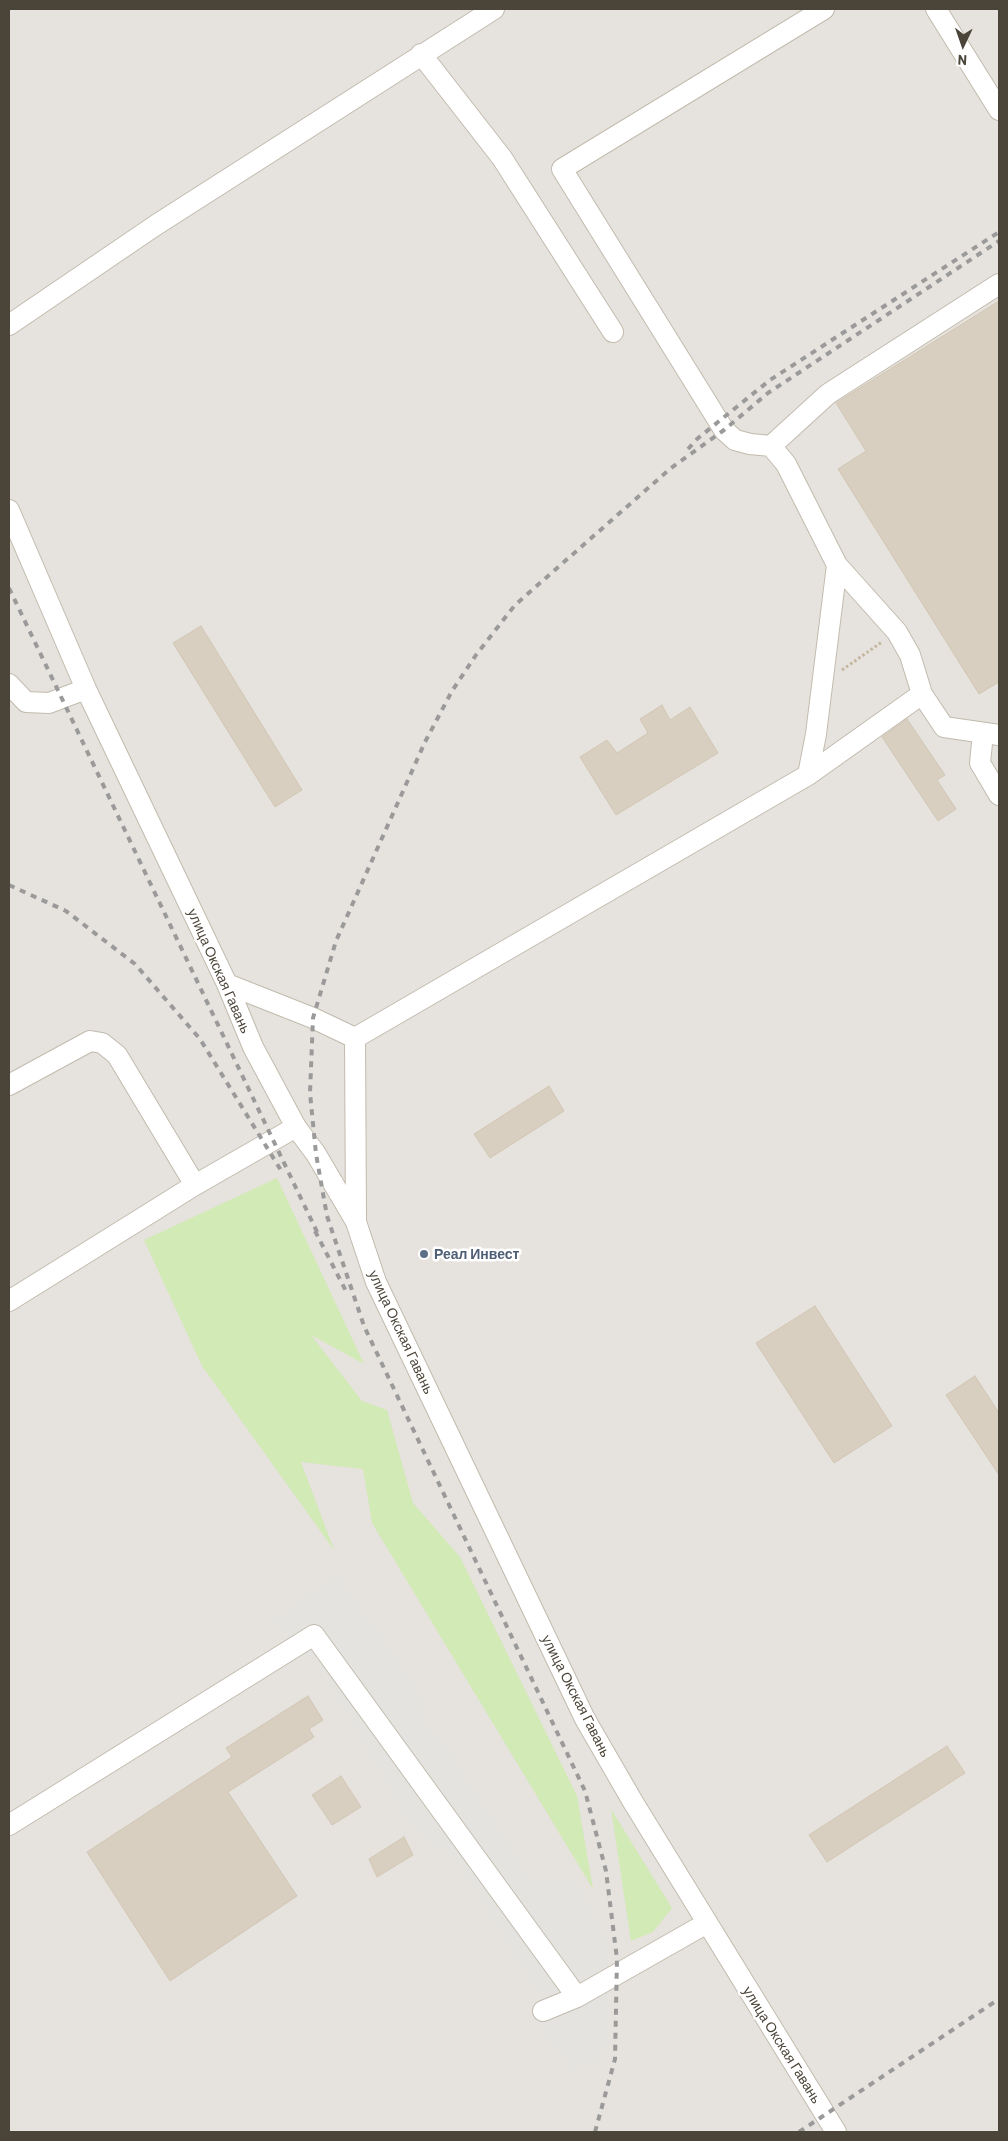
<!DOCTYPE html>
<html>
<head>
<meta charset="utf-8">
<style>
  body { margin:0 }
  #map { position:relative; width:1008px; height:2141px; overflow:hidden; background:#f6f3ec; font-family:Barlow,sans-serif }
  canvas { display:block }
  .frame { position:absolute; inset:0; border:10px solid #4b4439; pointer-events:none }
  .north { position:absolute; left:938px; top:20px; width:50px; height:50px; -webkit-text-stroke:4px #fff; paint-order:stroke; rotate:183deg; font-size:14px; font-weight:700; line-height:20px; text-align:center; color:#4b4439 }
  .north::after { content:''; display:block; margin:auto; width:18px; height:22px; background:#4b4439; clip-path:polygon(50% 0,100% 100%,50% 72%,0 100%) }
</style>
</head>
<body>
<div id="map">
<canvas width="1008" height="2141"></canvas>
<div class="frame"></div>
<div class="north">N</div>
</div>
<script>
const c = document.querySelector('canvas').getContext('2d');
c.lineJoin = 'round';
function paint(path, color) { c.fillStyle = color; c.fill(path, 'evenodd'); }
const toPath = rows => new Path2D(rows.map(r => 'M' + r).join(''));
function trace(path, color, width, dash) { c.strokeStyle = color; c.lineWidth = width; c.lineCap = dash ? 'butt' : 'round'; c.setLineDash(dash || []); c.stroke(path); }
function write(font, color, halo, rows, align = 'center') {
  c.font = font + ' Barlow,sans-serif'; c.lineWidth = 5; c.setLineDash([]); c.textBaseline = 'middle'; c.strokeStyle = halo; c.fillStyle = color; for (const [text, x, y, turn = 0] of rows) {
    c.save(); c.translate(x, y); c.rotate((+turn || 0) * Math.PI / 180); c.textAlign = isNaN(turn) ? turn : align; if (halo) c.strokeText(text, 0, 0); c.fillText(text, 0, 0); c.restore();
  }
}
paint(toPath([
  [9,9,999,9,999,2132,9,2132]
]), '#e6e2dd');
paint(toPath([
  [277,1178,364,1364,311,1335,362,1401,387,1410,413,1503,460,1557,577,1796,593,1889,372,1523,363,1469,301,1462,334,1550,202,1366,144,1240],
  [611,1809,672,1908,653,1932,631,1941]
]), '#d2eab5');
paint(toPath([
  [339,1573,422,1692,422,1715,452,1752,534,1881,576,1880,592,1907,609,1946,611,1995,609,2042,602,2060,571,2073,531,2016,541,2002,455,1860,413,1833,313,1658,301,1663,271,1619]
]), '#e5e3e0');
const building = toPath([
  [999,301,999,682,979,694,838,469,866,451,836,403,999,301],
  [201,626,302,790,275,807,173,643,201,626],
  [662,705,670,720,690,707,718,753,616,815,580,757,607,740,617,753,648,733,640,719,662,705],
  [907,719,945,775,937,780,956,809,938,821,882,737,907,719],
  [549,1086,564,1111,490,1158,474,1134,549,1086],
  [815,1306,892,1426,834,1463,756,1343,815,1306],
  [975,1376,999,1413,999,1475,946,1395,975,1376],
  [308,1696,323,1720,309,1729,314,1737,228,1792,297,1896,170,1981,87,1852,232,1757,226,1748,308,1696],
  [947,1746,965,1773,827,1862,809,1835,947,1746],
  [341,1776,361,1807,332,1825,312,1795,341,1776],
  [404,1837,413,1855,377,1877,369,1859,404,1837]
]);
paint(building, '#d8cfc1');
trace(building, '#d3c7b4', 1);
const minor = toPath([
  [936,9,999,110],
  [421,54,502,158,613,332],
  [9,325,156,225,494,9],
  [771,446,828,394,999,284],
  [9,510,86,689,227,984,253,1047,296,1127,316,1154,356,1222,376,1282,585,1719,633,1802,836,2132],
  [837,565,897,632,910,655,922,694],
  [9,684,26,702,49,703,86,689],
  [983,733,980,763,999,795],
  [808,775,816,734,837,565,786,464,771,446,750,444,735,440,724,430,562,169,824,9],
  [227,984,313,1018,355,1038],
  [9,1085,90,1041,102,1043,117,1055,195,1185],
  [356,1220,355,1038,808,775,922,694,944,727,999,735],
  [9,1301,195,1185,296,1127],
  [9,1825,314,1635,577,1997],
  [543,2011,577,1997,707,1923]
]);
trace(minor, '#c2bbae', 22);
trace(toPath([
  [842,670,882,642]
]), '#c4b79f', 3, [2.5, 2.5]);
trace(minor, '#fff', 20);
trace(toPath([
  [688,449,697,439,770,380,999,232],
  [9,588,319,1236],
  [9,885,66,911,135,964,200,1039,282,1172],
  [315,1231,347,1293],
  [595,2132,615,2059,617,1959,606,1871,585,1791,364,1326,327,1216,316,1154,310,1093,313,1018,336,941,425,742,452,691,476,655,515,605,671,468,724,430,768,393,999,241],
  [799,2132,999,1999]
]), '#9a9a9a', 4, [6, 6]);
for (const [x, y, r, color] of [
  [424,1254,5,"#5c6f8a"]
]) { const dot = new Path2D(); dot.arc(x, y, r, 0, 2 * Math.PI); c.fillStyle = color; c.fill(dot); trace(dot, '#fff', 2); }
write('14px', '#4b4439', '#fff', [
  ["улица Окская Гавань",219,971,66],
  ["улица Окская Гавань",401,1332,65],
  ["улица Окская Гавань",576,1696,63],
  ["улица Окская Гавань",782,2045,58]
]);
write('bold 14px', '#4e5e75', '#fff', [
  ["Реал Инвест",434,1254]
], 'left');
</script>
</body>
</html>
